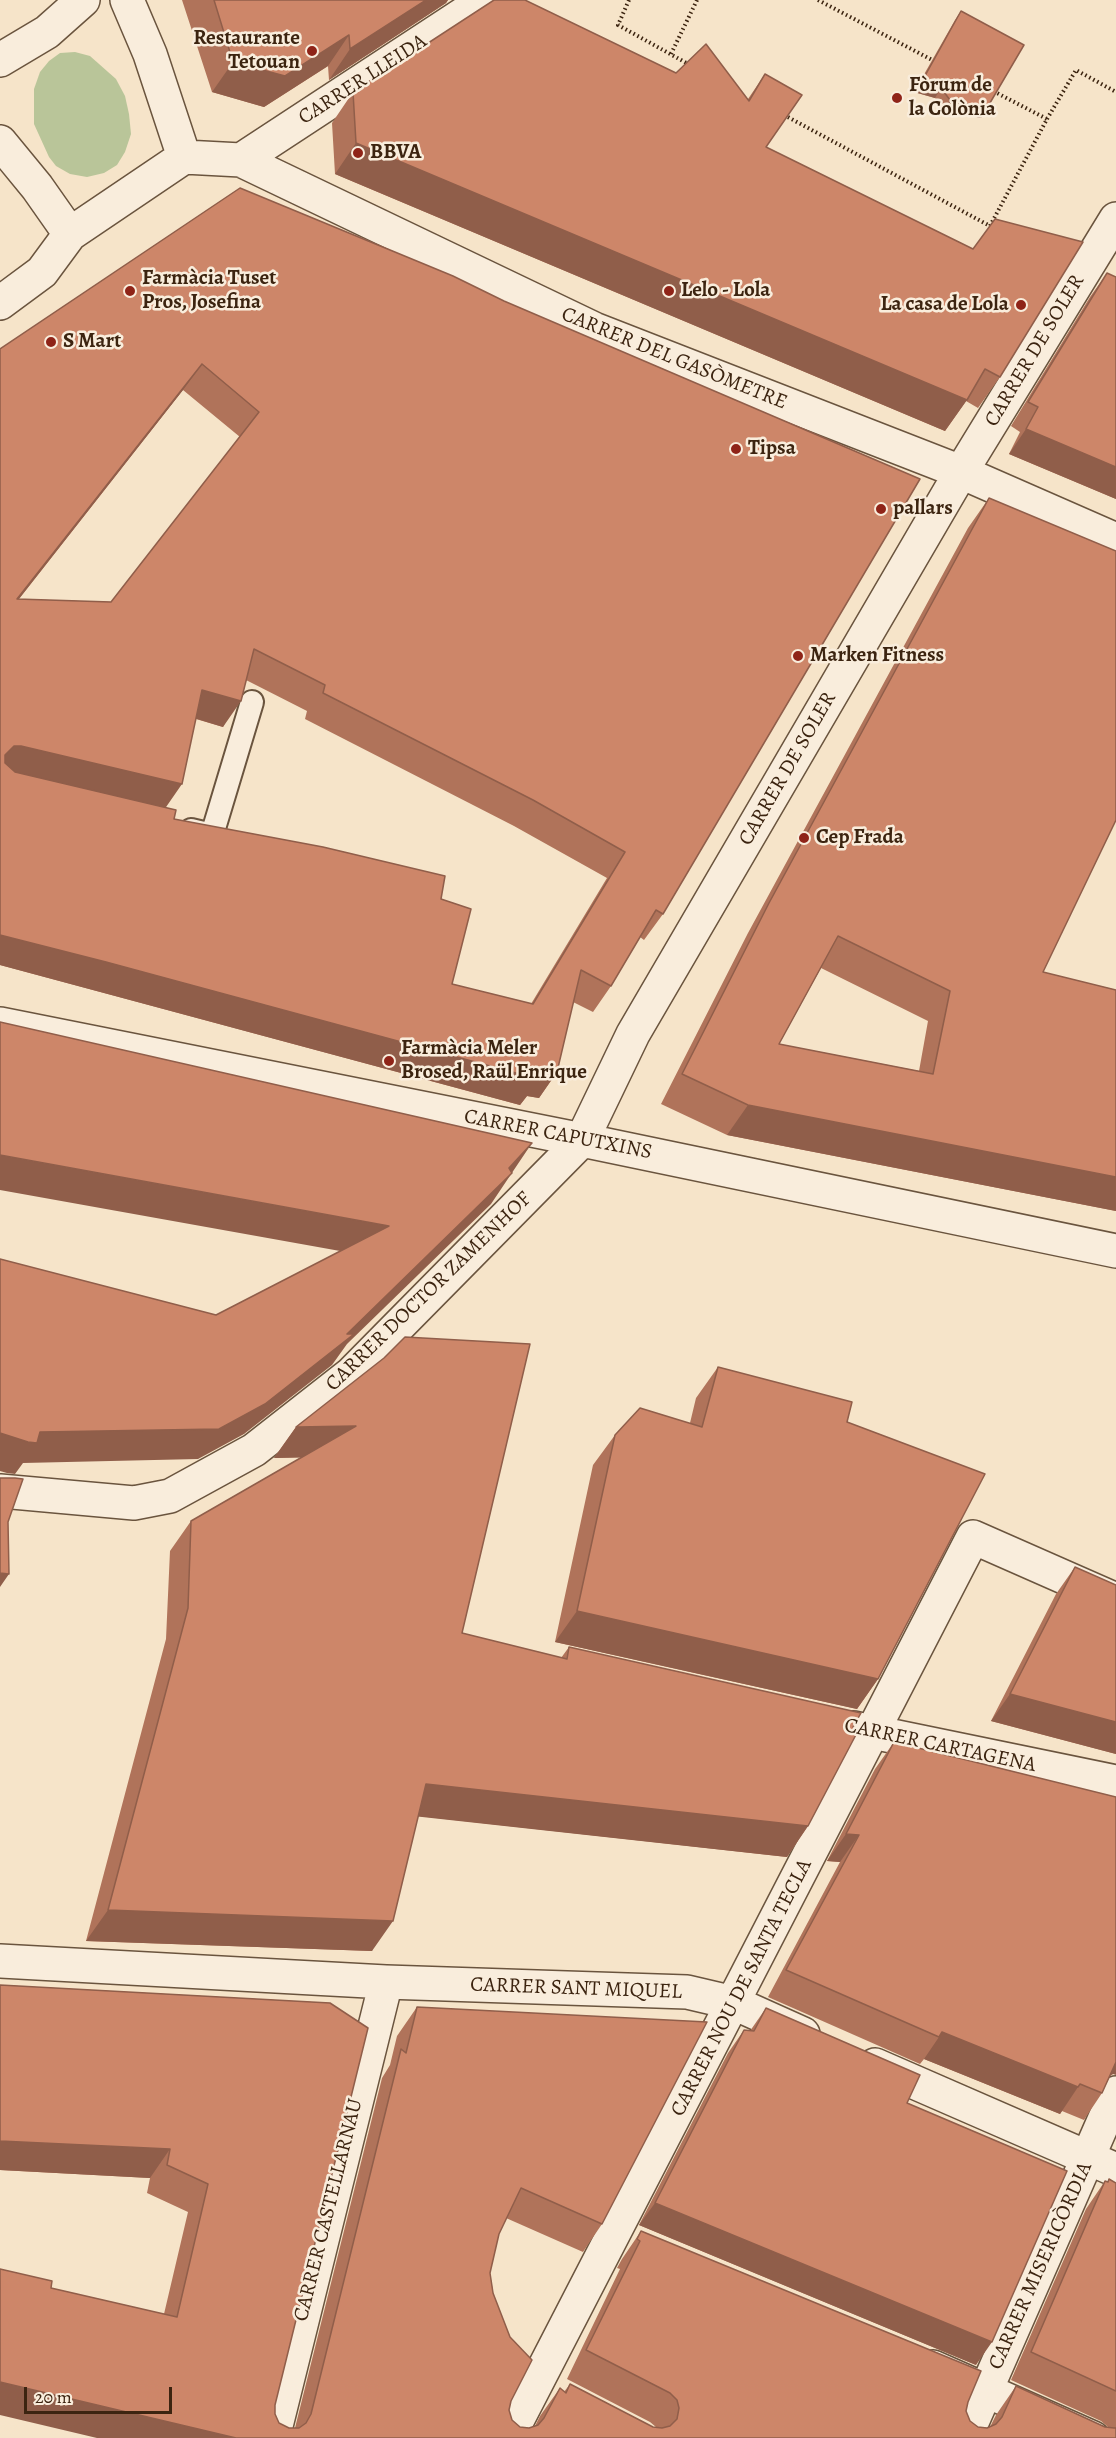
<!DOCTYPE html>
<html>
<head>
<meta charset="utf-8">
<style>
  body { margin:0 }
  #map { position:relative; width:1116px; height:2438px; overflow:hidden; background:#f6e4c9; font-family:Alegreya,serif }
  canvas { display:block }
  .scale { position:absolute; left:24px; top:2387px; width:148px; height:27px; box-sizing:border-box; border:3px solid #3c2410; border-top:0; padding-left:8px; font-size:18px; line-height:21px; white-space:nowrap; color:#3c2410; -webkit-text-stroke:4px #f9eddc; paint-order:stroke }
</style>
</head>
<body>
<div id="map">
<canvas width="1116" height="2438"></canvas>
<div class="scale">20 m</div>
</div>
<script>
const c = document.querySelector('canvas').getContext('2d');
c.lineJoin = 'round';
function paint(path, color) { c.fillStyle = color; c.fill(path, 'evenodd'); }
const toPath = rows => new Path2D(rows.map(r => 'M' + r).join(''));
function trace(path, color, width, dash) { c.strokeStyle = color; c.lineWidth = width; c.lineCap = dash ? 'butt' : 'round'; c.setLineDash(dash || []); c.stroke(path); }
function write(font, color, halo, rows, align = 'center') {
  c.font = font + ' Alegreya,serif'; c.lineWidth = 5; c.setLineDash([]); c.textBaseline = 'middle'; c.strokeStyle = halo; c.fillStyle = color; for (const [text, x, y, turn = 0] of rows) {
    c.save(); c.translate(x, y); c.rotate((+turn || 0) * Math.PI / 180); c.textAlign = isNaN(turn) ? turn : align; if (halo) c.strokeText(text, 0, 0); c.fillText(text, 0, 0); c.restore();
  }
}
paint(toPath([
  [75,52,90,56,116,79,125,96,129,114,131,134,125,152,117,165,104,173,87,177,70,174,56,166,49,157,34,124,34,89,40,72,49,61,60,53]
]), '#b9c599');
const lane = toPath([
  [191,830,212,835,252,702]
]);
const street = toPath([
  [127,0,150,54,184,157],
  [0,60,47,32,83,0],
  [0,142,37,187,70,234],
  [241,160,485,0],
  [0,303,42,272,70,234,184,157,241,160,594,329,961,472,1116,540],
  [0,1024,582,1140,1116,1251],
  [0,1491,134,1503,170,1496,254,1450,351,1374,582,1140,633,1034,961,472,1116,219],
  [853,1728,1116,1782],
  [0,1961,386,1982,687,1992,734,2003,803,2034],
  [875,2065,1116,2170],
  [933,2367,1093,2438],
  [273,2438,386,1982],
  [508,2438,973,1537,1116,1600],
  [965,2438,1116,2093]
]);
trace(lane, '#6a543e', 26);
trace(street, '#6a543e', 36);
trace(toPath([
  [629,0,618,25,690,65],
  [818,0,936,62],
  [671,54,697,0],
  [784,115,990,226,1047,119,993,91],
  [1047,119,1076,70,1116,92]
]), '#3c2410', 4, [1.5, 3]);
trace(lane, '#f9eddc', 22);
trace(street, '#f9eddc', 33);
paint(toPath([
  [182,0,448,0,446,3,329,80,328,66,264,107,212,92],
  [961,11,987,108,981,118,944,110,935,98,914,92,955,20],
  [676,73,748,99,765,74,766,147,1000,377,978,408,966,401,945,431,335,174,332,123,353,92],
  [240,188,663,914,644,940,640,937,611,986,593,1012,573,1002,557,1072,539,1098,527,1096,520,1105,0,965,0,349],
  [183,390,240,437,111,602,19,599],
  [246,680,307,711,305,719,514,826,607,878,531,1004,452,984,441,899,174,819,165,808,196,719,223,727],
  [1107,273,1116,499,1009,454,1020,432,1011,426,1090,297],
  [989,498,1043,972,1116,990,1116,1211,727,1135,661,1104,748,933,968,528],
  [821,968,928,1021,919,1071,779,1044],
  [718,1367,847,1422,878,1679,857,1709,555,1642,593,1465,615,1435,690,1423,696,1398],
  [296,1427,462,1633,561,1658,569,1647,853,1727,808,1826,787,1857,418,1816,372,1951,86,1941,166,1639,170,1551,191,1521,302,1457,274,1458],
  [1075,1567,1116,1585,1116,1754,991,1721,1056,1594],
  [894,1742,1113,2074,1110,2076,1102,2093,1084,2120,1062,2111,1060,2114,924,2059,920,2064,768,1997,840,1862,827,1861,875,1769],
  [0,1985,330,2003,275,2405,275,2414,279,2423,289,2428,295,2428,382,2078,390,2065,397,2036,417,2007,602,2224,583,2252,506,2218,499,2234,490,2273,511,2401,509,2410,512,2420,520,2427,529,2428,535,2426,540,2416,560,2388,564,2392,570,2384,653,2427,656,2427,650,2422,567,2379,620,2269,617,2268,622,2259,641,2231,968,2402,966,2411,970,2421,978,2427,987,2428,990,2427,996,2415,1016,2386,1105,2427,1108,2427,1101,2421,1011,2380,1086,2209,1105,2181,1116,2183,1116,2438,97,2438,51,2288,164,2314,188,2212,147,2193,150,2178,0,2170],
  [766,2008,907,2103,976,2365,639,2225,728,2053,744,2030,750,2031]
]), '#b0735a');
paint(toPath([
  [426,0,448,0,446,3,329,80,350,49],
  [349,35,328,66,264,107,212,92,233,62],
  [921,83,941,88,935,98,914,92],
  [950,100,987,108,981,118,944,110],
  [356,143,967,400,945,431,335,174],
  [202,364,183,390,0,623,17,599],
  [1026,429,1116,467,1116,499,1009,454],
  [202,690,241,701,223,727,184,715],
  [14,746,21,746,182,784,164,810,3,772,5,755],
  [0,935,541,1069,557,1072,539,1098,527,1096,520,1105,0,965],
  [748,1105,1116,1177,1116,1211,727,1135],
  [532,1143,491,1204,347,1344,332,1365,244,1434,198,1459,23,1463,15,1474,7,1473,0,1471,0,1433,40,1432,347,1334,509,1168],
  [0,1155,389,1226,368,1256,0,1190],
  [356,1426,335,1457,274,1458,296,1427],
  [0,1573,9,1574,0,1587],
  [577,1611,878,1679,857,1709,555,1642],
  [1010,1694,1116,1722,1116,1754,991,1721],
  [426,1784,808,1826,787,1857,404,1815],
  [846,1834,859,1835,840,1862,827,1861],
  [108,1910,393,1921,372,1951,86,1941],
  [942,2032,1078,2087,1060,2114,924,2059,939,2037],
  [1116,2061,1116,2075,1113,2074,1104,2078],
  [0,2141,170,2149,150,2178,0,2170],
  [655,2203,992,2342,976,2365,639,2225],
  [0,2382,236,2438,97,2438,0,2415]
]), '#905e4a');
const building = toPath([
  [214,0,426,0,350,49,349,35,285,76,233,62,214,0],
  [494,0,525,0,676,73,706,44,749,101,765,74,802,95,766,147,973,249,995,219,1083,242,1000,377,985,369,967,400,356,143,353,92,494,0],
  [961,11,1024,45,987,108,950,100,941,88,921,83,961,11],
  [240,188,453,276,504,301,920,479,663,914,656,910,611,986,581,970,557,1072,541,1069,538,1079,106,962,0,935,0,349,240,188],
  [202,364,259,412,111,602,17,599,202,364],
  [254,649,325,685,323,693,533,800,625,852,533,1004,452,984,471,909,441,899,445,876,323,847,174,819,176,810,15,772,5,763,5,755,14,746,21,746,182,784,202,690,241,701,254,649],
  [1107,273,1116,277,1116,467,1026,429,1038,407,1028,402,1107,273],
  [989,498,1116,551,1116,820,1043,972,1116,990,1116,1177,748,1105,682,1074,769,903,989,498],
  [838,936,950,991,933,1074,779,1044,838,936],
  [0,1022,532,1143,509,1168,512,1173,347,1334,354,1334,265,1404,219,1429,40,1432,37,1443,28,1442,0,1433,0,1259,216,1315,389,1226,0,1155,0,1022],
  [405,1337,530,1344,462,1633,567,1659,569,1647,861,1713,853,1727,859,1729,808,1826,426,1784,393,1921,108,1910,188,1608,191,1521,356,1426,296,1427,384,1358,405,1337],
  [718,1367,852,1402,847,1422,985,1474,878,1679,577,1611,615,1435,640,1408,702,1427,718,1367],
  [0,1478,15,1478,23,1479,8,1522,9,1574,0,1573,0,1478],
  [1075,1567,1116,1585,1116,1722,1010,1694,1075,1567],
  [894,1742,1116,1797,1116,2062,1102,2093,1080,2084,1078,2087,942,2032,939,2037,786,1970,859,1835,846,1834,894,1742],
  [0,1985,330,2003,368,2028,275,2405,275,2414,279,2423,289,2428,299,2428,306,2423,311,2414,401,2049,406,2053,417,2007,707,2022,602,2224,521,2188,499,2234,490,2273,493,2293,510,2337,532,2360,511,2401,509,2410,512,2420,520,2427,529,2428,538,2425,544,2418,560,2388,566,2393,570,2384,653,2427,662,2428,670,2426,677,2419,679,2408,677,2400,670,2393,586,2350,640,2241,637,2239,641,2231,981,2371,968,2402,966,2411,970,2421,978,2427,987,2428,996,2424,1002,2417,1016,2386,1105,2427,1114,2428,1116,2428,1116,2438,236,2438,0,2382,0,2269,52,2281,51,2288,177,2317,208,2184,167,2165,170,2149,0,2141,0,1985],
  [766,2008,920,2075,907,2103,1067,2171,992,2342,655,2203,744,2030,754,2031,766,2008],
  [1109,2179,1116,2183,1116,2391,1031,2352,1105,2181,1108,2182,1109,2179]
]);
paint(building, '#cd8669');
trace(building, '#905e4a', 1.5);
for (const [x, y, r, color] of [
  [312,51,6,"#8f2418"],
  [897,98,6,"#8f2418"],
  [358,153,6,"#8f2418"],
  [130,291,6,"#8f2418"],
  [669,291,6,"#8f2418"],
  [1021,305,6,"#8f2418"],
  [51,342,6,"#8f2418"],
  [736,449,6,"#8f2418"],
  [881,509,6,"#8f2418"],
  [798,656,6,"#8f2418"],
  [804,838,6,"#8f2418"],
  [389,1061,6,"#8f2418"]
]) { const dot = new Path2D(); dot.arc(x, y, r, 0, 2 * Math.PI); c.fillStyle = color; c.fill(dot); trace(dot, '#f9eddc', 2); }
write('bold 21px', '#3c2410', '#f9eddc', [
  ["Restaurante",300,39,"right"],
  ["Tetouan",300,63,"right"],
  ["Fòrum de",909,86],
  ["la Colònia",909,110],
  ["BBVA",370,153],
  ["Farmàcia Tuset",142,279],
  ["Pros, Josefina",142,303],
  ["Lelo - Lola",681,291],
  ["La casa de Lola",1009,305,"right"],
  ["S Mart",63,342],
  ["Tipsa",748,449],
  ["pallars",893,509],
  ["Marken Fitness",810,656],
  ["Cep Frada",816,838],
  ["Farmàcia Meler",401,1049],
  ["Brosed, Raül Enrique",401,1073]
], 'left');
write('21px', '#3c2410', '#f9eddc', [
  ["CARRER LLEIDA",363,80,-33],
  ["CARRER DE SOLER",1035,351,-59],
  ["CARRER DEL GASÒMETRE",674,359,22],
  ["CARRER DE SOLER",788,769,-60],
  ["CARRER CAPUTXINS",558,1135,11],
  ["CARRER DOCTOR ZAMENHOF",429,1292,-44],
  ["CARRER CARTAGENA",940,1746,12],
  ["CARRER NOU DE SANTA TECLA",742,1988,-63],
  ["CARRER SANT MIQUEL",576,1989,2],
  ["CARRER CASTELLARNAU",329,2210,-76],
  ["CARRER MISERICÒRDIA",1041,2266,-66]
]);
</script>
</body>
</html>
